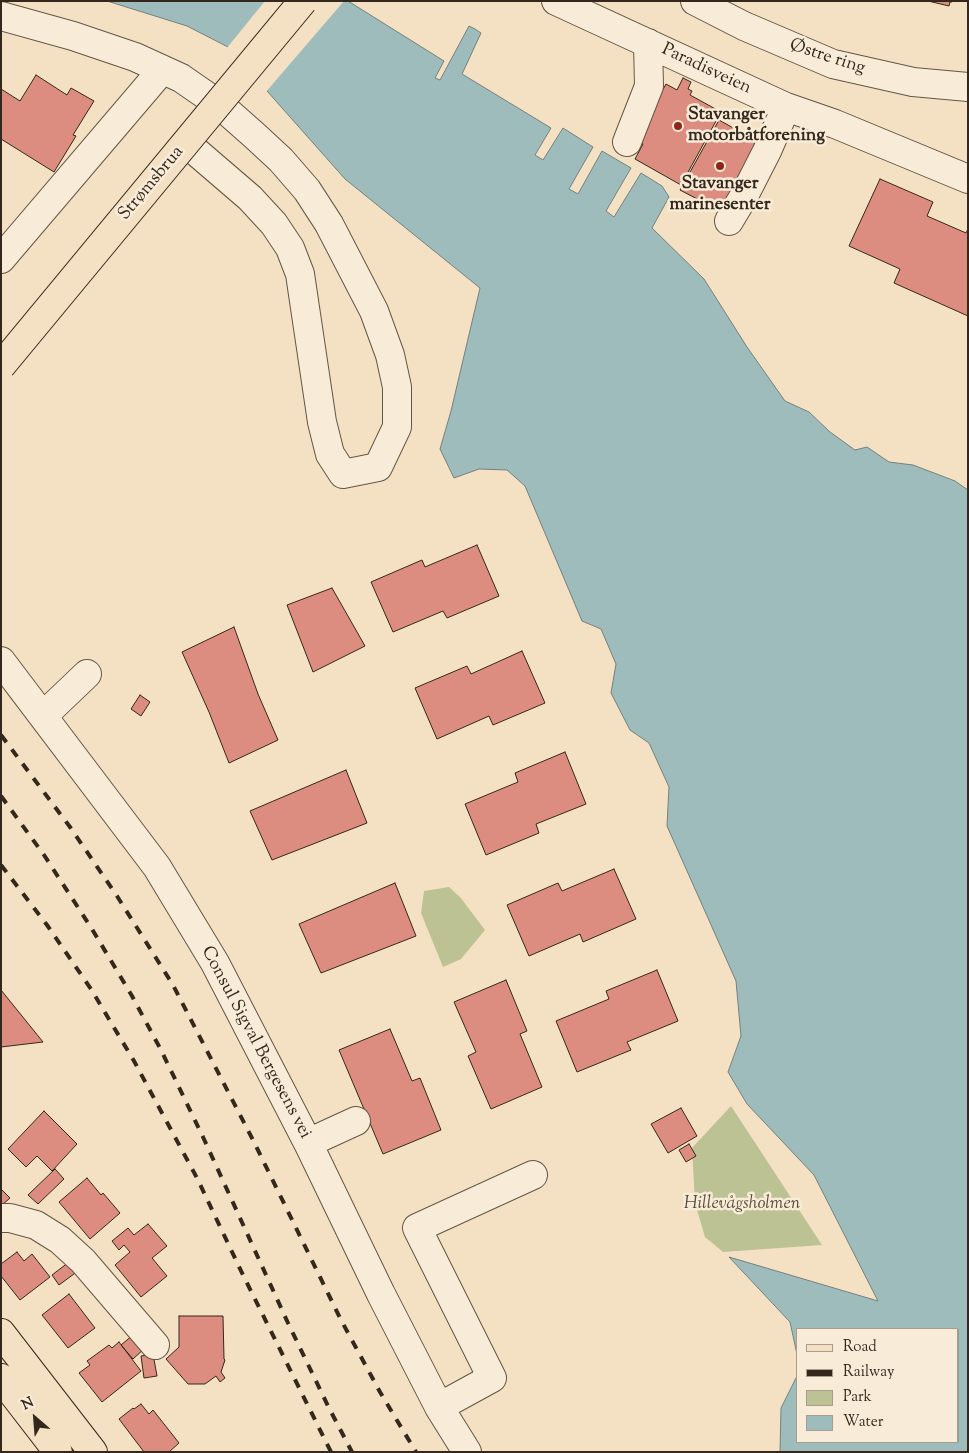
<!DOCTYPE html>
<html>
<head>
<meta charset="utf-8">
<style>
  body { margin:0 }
  #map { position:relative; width:969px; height:1453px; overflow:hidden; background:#f4e1c3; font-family:"Sorts Mill Goudy",serif }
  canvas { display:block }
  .frame { position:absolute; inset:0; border:2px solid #34271c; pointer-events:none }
  .legend { position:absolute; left:796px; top:1328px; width:162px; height:115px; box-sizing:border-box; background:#f8ecd8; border:1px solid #aa9d8d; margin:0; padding:6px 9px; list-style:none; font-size:15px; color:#34271c }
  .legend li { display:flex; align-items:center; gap:10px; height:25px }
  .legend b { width:25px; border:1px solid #aa9d8d }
  .north { position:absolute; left:10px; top:1393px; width:50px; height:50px; -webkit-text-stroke:4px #f8ecd8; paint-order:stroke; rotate:333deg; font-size:14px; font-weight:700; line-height:20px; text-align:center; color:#34271c }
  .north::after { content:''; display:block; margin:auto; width:18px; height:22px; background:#34271c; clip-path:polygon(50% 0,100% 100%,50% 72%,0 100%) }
</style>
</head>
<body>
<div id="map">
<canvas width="969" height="1453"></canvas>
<div class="frame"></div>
<ul class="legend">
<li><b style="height:6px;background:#f4e1c3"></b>Road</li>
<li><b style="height:6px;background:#34271c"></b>Railway</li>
<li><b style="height:14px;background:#bcc293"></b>Park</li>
<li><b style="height:14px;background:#9ebcbc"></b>Water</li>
</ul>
<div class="north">N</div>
</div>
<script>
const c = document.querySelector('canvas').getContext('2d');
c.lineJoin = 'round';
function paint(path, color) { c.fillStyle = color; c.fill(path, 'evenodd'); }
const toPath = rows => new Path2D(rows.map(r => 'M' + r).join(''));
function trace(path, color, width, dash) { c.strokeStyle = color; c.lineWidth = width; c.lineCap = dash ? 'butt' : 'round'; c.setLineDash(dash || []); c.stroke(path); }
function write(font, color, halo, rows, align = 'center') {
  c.font = font + ' "Sorts Mill Goudy",serif'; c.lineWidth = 5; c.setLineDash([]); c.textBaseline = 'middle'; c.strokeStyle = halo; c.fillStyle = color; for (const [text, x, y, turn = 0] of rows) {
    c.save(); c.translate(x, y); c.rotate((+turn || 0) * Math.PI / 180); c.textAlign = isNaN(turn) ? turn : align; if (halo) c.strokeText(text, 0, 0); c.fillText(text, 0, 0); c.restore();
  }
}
paint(toPath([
  [449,887,460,897,485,930,461,959,443,967,421,913,424,891],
  [731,1106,822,1245,723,1252,705,1237,695,1203,692,1148]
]), '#bcc293');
const water = toPath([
  [107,1,348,1,444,61,435,78,440,80,469,26,475,29,481,33,462,74,551,128,535,155,543,160,563,128,593,147,569,189,578,194,602,151,631,168,606,211,614,217,641,173,662,186,669,197,652,228,704,279,747,347,785,401,809,412,830,432,855,450,867,447,889,462,913,465,955,481,968,490,968,1452,780,1452,781,1408,798,1374,798,1442,958,1442,958,1329,798,1329,798,1359,790,1322,729,1257,878,1301,814,1175,747,1104,728,1072,741,1036,736,981,667,826,669,787,649,743,630,730,611,693,616,664,601,629,582,621,525,486,507,470,479,469,454,478,440,449,451,411,480,288,345,179,228,47,187,26,107,1]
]);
paint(water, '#9ebcbc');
trace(water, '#74807c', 1);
paint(toPath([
  [265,1,344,1,265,93,226,49]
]), '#f4e1c3');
const building = toPath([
  [928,1,952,1,952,2,950,2,949,6,928,1],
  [36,75,67,95,71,88,94,101,73,135,76,136,54,172,1,139,1,89,20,101,36,75],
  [683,78,691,82,688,89,692,91,690,95,721,112,681,185,635,159,643,144,635,140,666,84,677,90,683,78],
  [719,120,760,143,722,212,680,190,719,120],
  [880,179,933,202,927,216,966,233,968,229,968,316,894,283,900,269,849,246,880,179],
  [477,545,499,596,447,618,443,611,393,632,371,582,422,560,425,567,477,545],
  [332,588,365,646,313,672,287,605,332,588],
  [234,627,258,694,278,740,229,763,209,712,182,652,234,627],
  [522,651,545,703,493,725,489,716,437,739,415,688,467,666,471,674,522,651],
  [140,695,150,702,141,716,131,709,140,695],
  [565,752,586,804,536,824,539,833,486,855,465,804,518,782,515,773,565,752],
  [346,770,367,823,272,860,250,811,346,770],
  [614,869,636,919,583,942,580,934,529,956,507,905,558,883,562,891,614,869],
  [395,883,416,936,321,973,299,924,395,883],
  [657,970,678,1021,627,1042,631,1050,577,1072,556,1021,609,999,606,991,657,970],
  [506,980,527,1031,520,1034,542,1087,491,1109,468,1056,476,1052,454,1002,506,980],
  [1,990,43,1042,1,1047,1,990],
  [390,1029,412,1081,420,1078,441,1130,383,1154,339,1050,390,1029],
  [681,1108,697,1136,668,1153,651,1124,681,1108],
  [44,1111,77,1144,52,1171,37,1156,26,1167,8,1149,44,1111],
  [689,1144,696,1156,686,1162,679,1150,689,1144],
  [55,1169,64,1179,38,1204,28,1195,55,1169],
  [87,1178,101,1195,103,1193,120,1213,90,1239,59,1202,87,1178],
  [1,1189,10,1198,1,1206,1,1189],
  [148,1224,167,1246,152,1258,167,1276,141,1297,115,1265,130,1252,124,1245,119,1250,112,1241,128,1228,134,1235,148,1224],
  [17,1252,24,1261,32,1254,50,1277,20,1300,1,1276,1,1264,17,1252],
  [69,1262,78,1271,59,1285,52,1275,69,1262],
  [69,1294,95,1328,68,1348,42,1315,69,1294],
  [179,1316,223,1316,224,1359,225,1360,221,1372,225,1378,220,1382,216,1376,205,1384,188,1384,166,1359,179,1347,179,1316],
  [133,1335,145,1348,133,1359,121,1345,133,1335],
  [119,1342,141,1371,102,1402,79,1373,90,1365,87,1361,109,1345,112,1348,119,1342],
  [153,1354,157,1376,144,1378,141,1356,153,1354],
  [141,1404,149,1414,153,1410,179,1443,169,1452,144,1452,119,1419,133,1408,134,1409,141,1404]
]);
paint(building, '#dd8d7f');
trace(building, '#34271c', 1);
const minor = toPath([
  [556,1,786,107,835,124,968,179],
  [695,1,744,26,833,64,913,82,968,87],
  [1,16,73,36,135,57,181,78,220,105,254,135,281,160,307,190,329,224,374,311,390,355,397,387,397,427,378,467,343,474,330,454,322,422,300,274,290,248,274,224,250,198,186,143],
  [627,142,649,86,648,43],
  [729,221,744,196,767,151,786,107],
  [1,259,162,70],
  [1,661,157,867,215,963,308,1143,381,1294,439,1407,467,1452],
  [43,716,87,674],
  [308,1143,356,1121],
  [1,1218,10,1218,36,1225,60,1240,83,1261,155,1345],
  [439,1407,492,1378,417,1228,533,1175]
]);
const major = toPath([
  [1,1333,93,1452],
  [1,1378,58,1452]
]);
trace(minor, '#645646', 30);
trace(major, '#34271c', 30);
trace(minor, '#f8ecd8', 28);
trace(major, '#f4e1c3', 28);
trace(toPath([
  [1,735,70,827,117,896,173,985,253,1140,341,1320,380,1392,416,1452],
  [1,796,44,855,92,929,132,996,161,1050,203,1137,288,1323,329,1408,352,1452],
  [1,865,47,925,91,989,134,1061,197,1178,243,1275,331,1452]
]), '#34271c', 4, [9, 9]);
const majorBridge = toPath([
  [1,366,303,1]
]);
trace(majorBridge, '#34271c', 30, []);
trace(majorBridge, '#f4e1c3', 28);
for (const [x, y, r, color] of [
  [678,126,5,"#8f2418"],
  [720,166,5,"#8f2418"]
]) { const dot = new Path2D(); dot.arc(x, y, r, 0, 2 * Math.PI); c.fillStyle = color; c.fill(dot); trace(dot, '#f8ecd8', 2); }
write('18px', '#34271c', '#f8ecd8', [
  ["Østre ring",827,58,18],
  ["Paradisveien",706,70,25],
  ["Strømsbrua",152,184,-50],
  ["Consul Sigval Bergesens vei",255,1043,62]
]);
write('bold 18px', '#34271c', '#f8ecd8', [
  ["Stavanger",688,116],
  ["motorbåtforening",688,137],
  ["Stavanger",720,185,"center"],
  ["marinesenter",720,206,"center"]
], 'left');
write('italic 18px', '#564e3a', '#f8ecd8', [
  ["Hillevågsholmen",742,1205]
]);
</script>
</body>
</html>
